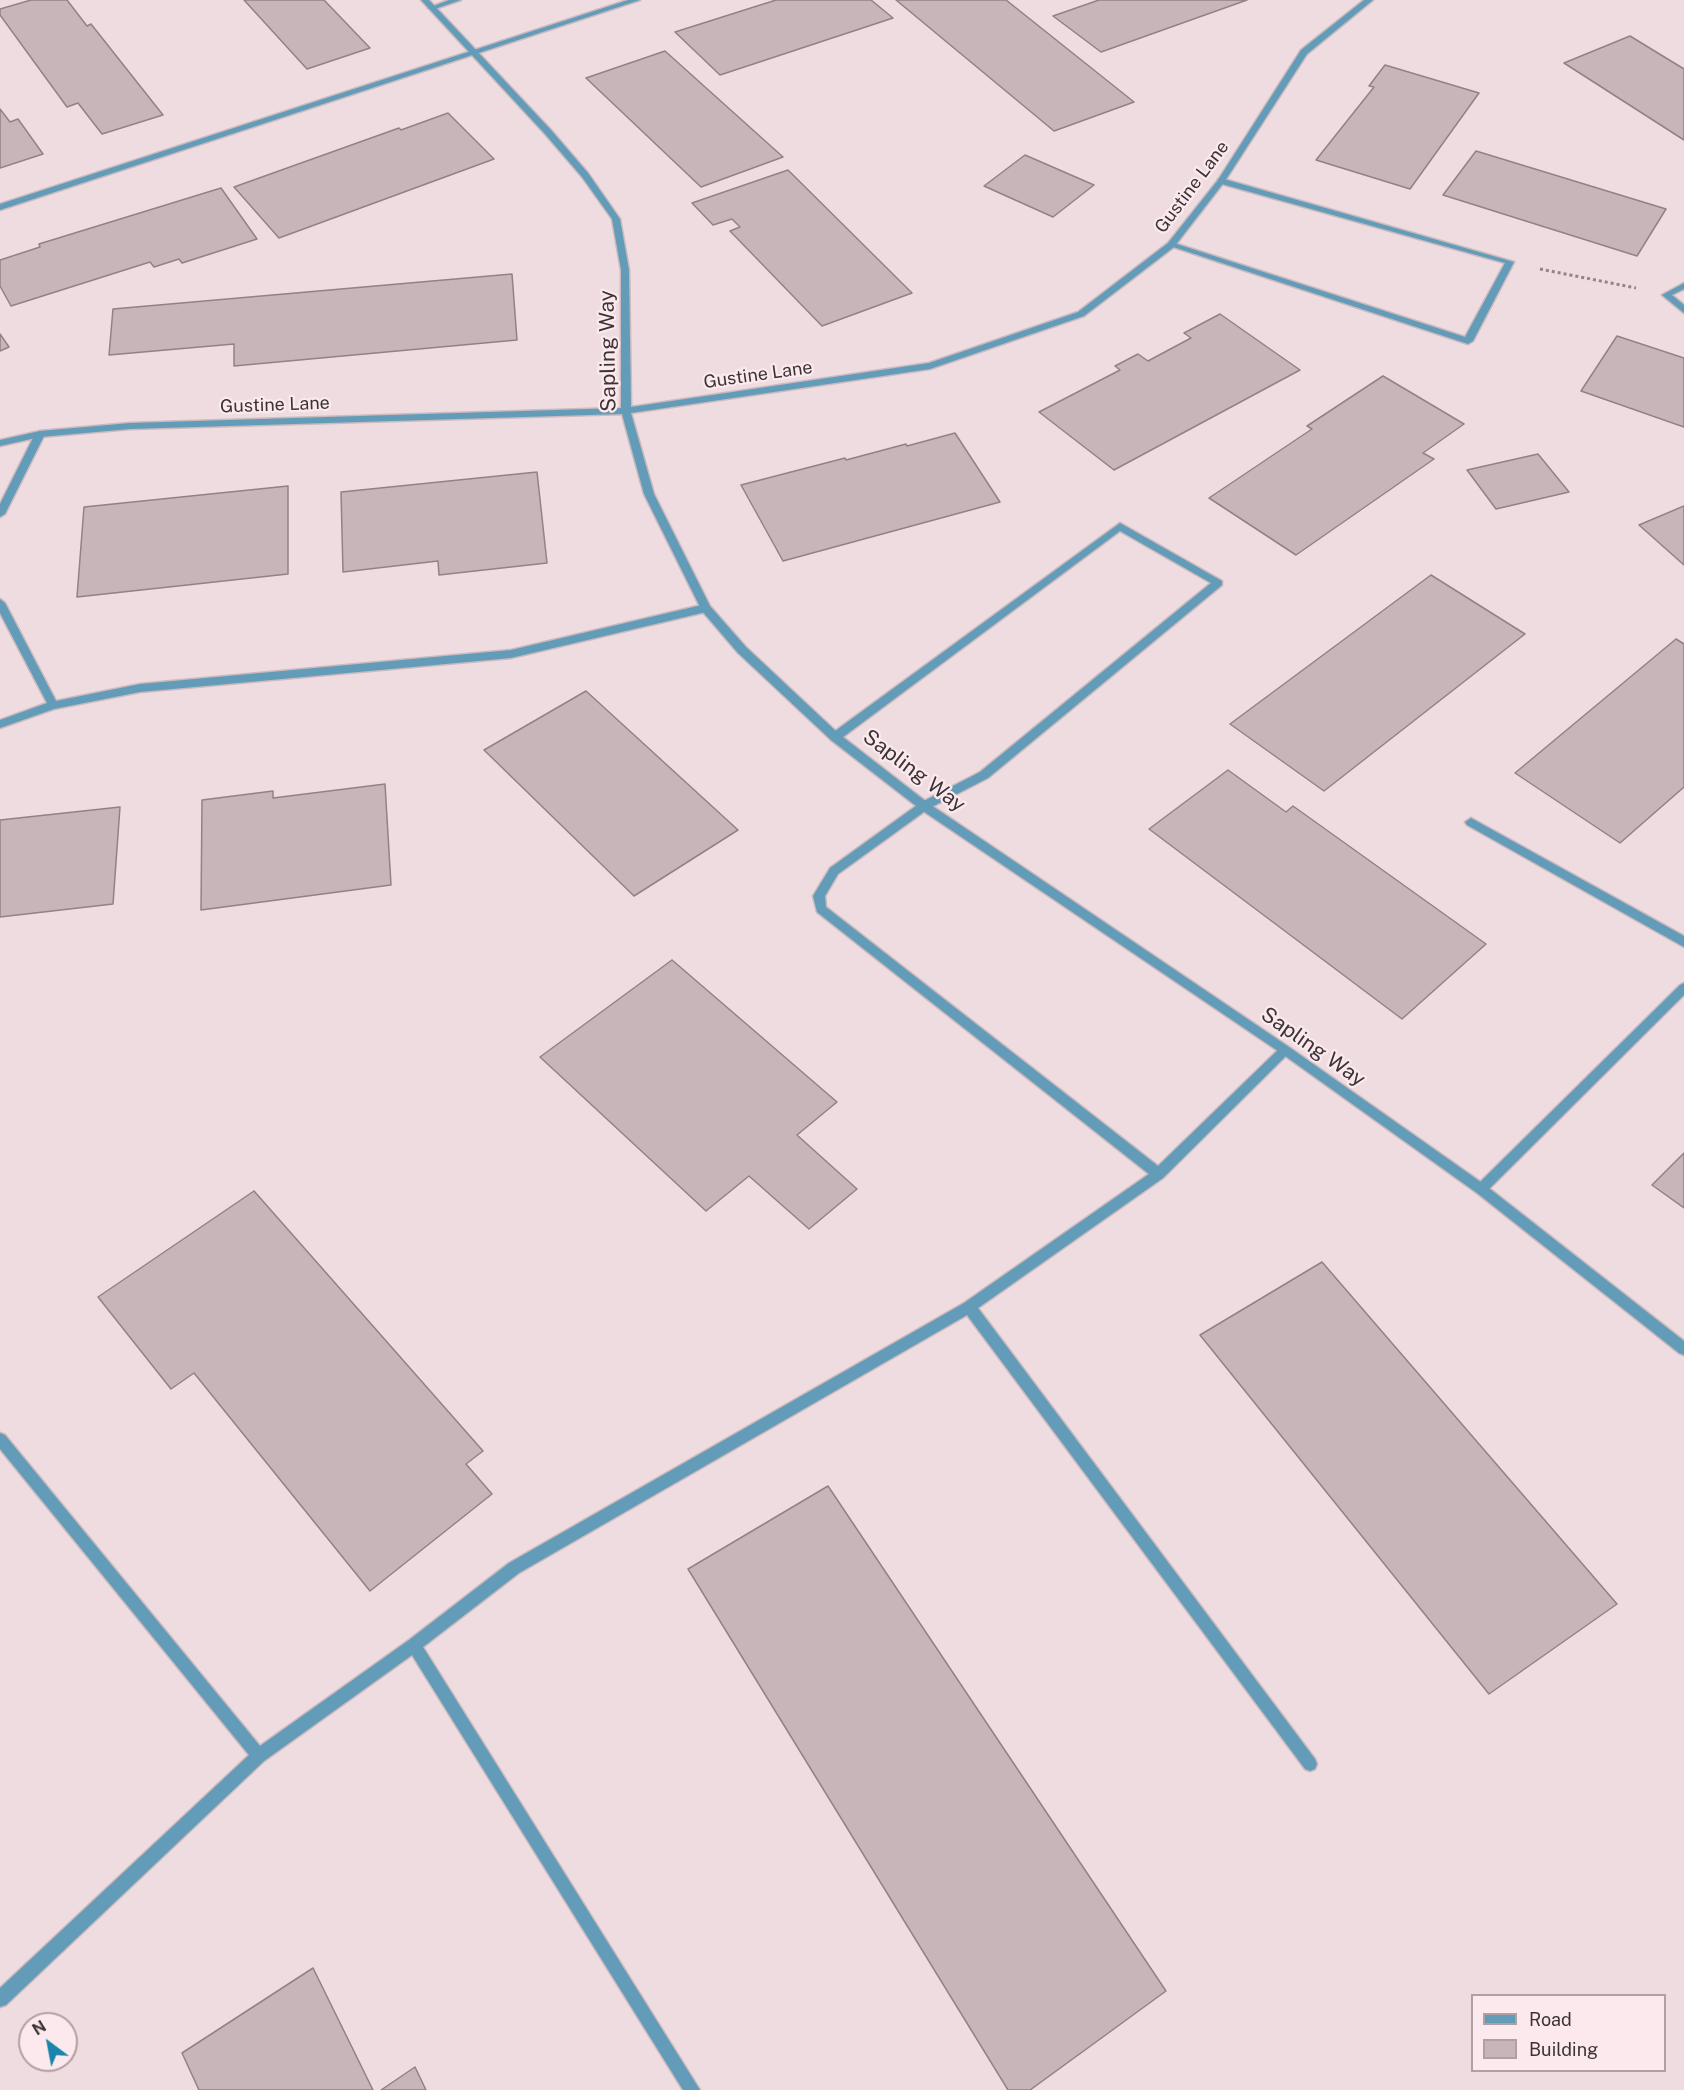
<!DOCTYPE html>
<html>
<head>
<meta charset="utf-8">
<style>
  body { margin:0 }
  #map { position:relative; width:1684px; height:2090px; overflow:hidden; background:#efdce0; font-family:"Public Sans",sans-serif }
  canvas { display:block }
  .legend { position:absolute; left:1471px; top:1994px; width:195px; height:78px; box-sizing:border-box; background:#fce9ed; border:2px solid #afa1a3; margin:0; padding:8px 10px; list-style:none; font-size:18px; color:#3b3435 }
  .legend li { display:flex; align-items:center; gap:12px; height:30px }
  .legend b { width:30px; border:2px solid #afa1a3 }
  .north { position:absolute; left:18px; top:2012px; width:60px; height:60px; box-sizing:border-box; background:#fce9ed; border:2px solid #afa1a3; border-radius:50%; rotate:328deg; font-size:16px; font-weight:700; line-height:24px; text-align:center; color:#3b3435 }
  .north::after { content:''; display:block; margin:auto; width:21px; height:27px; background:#1984ac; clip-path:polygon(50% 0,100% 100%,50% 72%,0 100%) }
</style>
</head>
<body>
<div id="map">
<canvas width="1684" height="2090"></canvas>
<ul class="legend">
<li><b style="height:8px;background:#639cb8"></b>Road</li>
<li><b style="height:16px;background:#c8b5b9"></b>Building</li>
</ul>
<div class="north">N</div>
</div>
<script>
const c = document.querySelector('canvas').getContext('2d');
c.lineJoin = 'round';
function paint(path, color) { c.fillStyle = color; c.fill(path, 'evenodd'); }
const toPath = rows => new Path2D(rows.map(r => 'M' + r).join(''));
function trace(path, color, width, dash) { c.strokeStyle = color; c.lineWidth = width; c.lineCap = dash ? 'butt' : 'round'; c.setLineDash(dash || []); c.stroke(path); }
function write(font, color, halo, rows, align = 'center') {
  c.font = font + ' "Public Sans",sans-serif'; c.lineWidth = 4.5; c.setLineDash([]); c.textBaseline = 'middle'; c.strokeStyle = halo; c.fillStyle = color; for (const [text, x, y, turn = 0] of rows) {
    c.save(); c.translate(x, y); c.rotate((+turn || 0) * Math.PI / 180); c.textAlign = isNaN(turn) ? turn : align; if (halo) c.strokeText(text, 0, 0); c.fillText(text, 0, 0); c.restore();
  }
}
const building = toPath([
  [31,0,67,0,87,26,91,24,163,115,102,134,78,103,67,107,0,15,0,9,31,0],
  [244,0,324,0,370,48,307,69,244,0],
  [776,0,871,0,893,18,720,75,675,32,776,0],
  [896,0,1006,0,1134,102,1054,131,896,0],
  [1099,0,1247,0,1101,52,1053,16,1099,0],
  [1630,36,1684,69,1684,140,1564,63,1630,36],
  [665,51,783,157,701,187,586,78,665,51],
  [1385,65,1479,93,1410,189,1316,160,1374,87,1369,86,1385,65],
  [0,109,10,122,18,119,43,154,0,168,0,109],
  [448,113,494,159,279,238,234,187,399,128,401,130,448,113],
  [1476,151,1666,209,1637,256,1443,195,1476,151],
  [1025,155,1094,185,1053,217,984,186,1025,155],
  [788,170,912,293,822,326,730,231,740,227,732,219,713,225,692,203,788,170],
  [221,188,257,239,182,263,179,259,154,267,150,262,11,306,0,286,0,260,40,247,39,244,221,188],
  [512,274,517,340,234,366,234,344,109,355,113,309,512,274],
  [1220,314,1300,370,1114,470,1039,412,1120,370,1115,366,1138,354,1148,361,1191,338,1184,333,1220,314],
  [0,334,9,347,0,351,0,334],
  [1617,336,1684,358,1684,427,1581,391,1617,336],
  [1383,376,1464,424,1423,453,1434,459,1296,555,1209,498,1312,429,1307,426,1383,376],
  [955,433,1000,502,783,561,741,485,845,458,846,460,906,444,907,446,955,433],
  [1538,454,1569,492,1496,509,1467,470,1538,454],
  [537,472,547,563,439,575,438,561,343,572,341,492,537,472],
  [288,486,288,574,77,597,84,507,288,486],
  [1684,506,1684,565,1639,525,1684,506],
  [1431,575,1525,634,1324,791,1230,724,1431,575],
  [1676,639,1684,644,1684,787,1620,843,1515,773,1676,639],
  [586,691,738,830,634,896,484,750,586,691],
  [1228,770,1286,812,1293,806,1486,944,1402,1019,1149,829,1228,770],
  [385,784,391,885,201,910,202,800,273,791,273,798,385,784],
  [120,807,113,904,0,917,0,820,120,807],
  [672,960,837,1102,797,1135,857,1189,809,1229,749,1176,706,1211,540,1057,672,960],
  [1684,1153,1684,1208,1652,1185,1684,1153],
  [254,1191,483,1451,466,1464,492,1494,370,1591,194,1373,171,1389,98,1297,254,1191],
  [1322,1262,1617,1604,1489,1694,1200,1335,1322,1262],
  [828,1486,1166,1991,1030,2090,1008,2090,688,1569,828,1486],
  [313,1968,373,2090,199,2090,182,2053,313,1968],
  [415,2067,426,2090,381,2090,415,2067]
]);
paint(building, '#c8b5b9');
trace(building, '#928185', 1.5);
const service = toPath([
  [449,0,461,0,432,10,428,8,449,0],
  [628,0,640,0,0,210,0,204,628,0],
  [1218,179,1224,179,1514,262,1473,341,1468,344,1465,343,1167,245,1174,243,1465,337,1505,263,1218,183,1218,179],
  [1684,283,1684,289,1672,295,1684,305,1684,313,1662,295,1684,283],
  [40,431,45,434,5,514,0,517,0,504,35,434,40,431],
  [1120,523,1222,581,1222,585,988,778,928,809,838,874,825,896,826,907,1158,1166,1281,1047,1289,1047,1291,1050,1289,1053,1163,1178,978,1308,1315,1759,1317,1764,1315,1769,1310,1771,1305,1769,967,1315,519,1573,423,1647,700,2090,683,2090,412,1655,264,1761,6,2005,0,2007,0,1988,249,1755,0,1449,0,1433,5,1435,260,1746,409,1640,509,1563,964,1303,1149,1174,817,912,813,896,830,868,920,803,980,772,1211,583,1120,531,839,740,831,740,830,737,831,734,1120,523],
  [0,599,5,603,56,701,140,684,511,650,706,604,711,608,706,612,511,658,140,692,54,709,0,728,0,720,47,703,0,613,0,599],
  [1471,818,1684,936,1684,947,1467,825,1465,822,1471,818],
  [1684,983,1684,995,1485,1193,1481,1194,1477,1193,1475,1189,1477,1185,1680,985,1684,983]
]);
const minor = toPath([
  [421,0,429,0,551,130,588,173,620,219,629,270,631,407,929,363,1078,312,1168,243,1218,180,1301,50,1364,0,1373,0,1307,54,1225,181,1174,247,1084,316,930,369,631,413,654,494,710,606,746,647,839,734,928,803,1289,1047,1485,1185,1684,1341,1684,1355,1679,1353,1477,1193,1281,1053,920,809,831,740,738,653,702,611,644,494,622,414,130,429,40,437,0,446,0,440,40,431,130,423,621,408,621,270,612,219,582,177,545,134,421,0]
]);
trace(service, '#cbbabe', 3);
trace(minor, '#cbbabe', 3);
trace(toPath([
  [1540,269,1636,288]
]), '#928588', 3, [3, 3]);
paint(service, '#639cb8');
paint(minor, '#639cb8');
write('18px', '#3b3435', '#fce9ed', [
  ["Gustine Lane",1192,187,-53],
  ["Gustine Lane",758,375,-8],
  ["Gustine Lane",275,405,-2]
]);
write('21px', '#3b3435', '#fce9ed', [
  ["Sapling Way",608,351,-91],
  ["Sapling Way",914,771,37],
  ["Sapling Way",1313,1047,35]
]);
</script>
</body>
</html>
